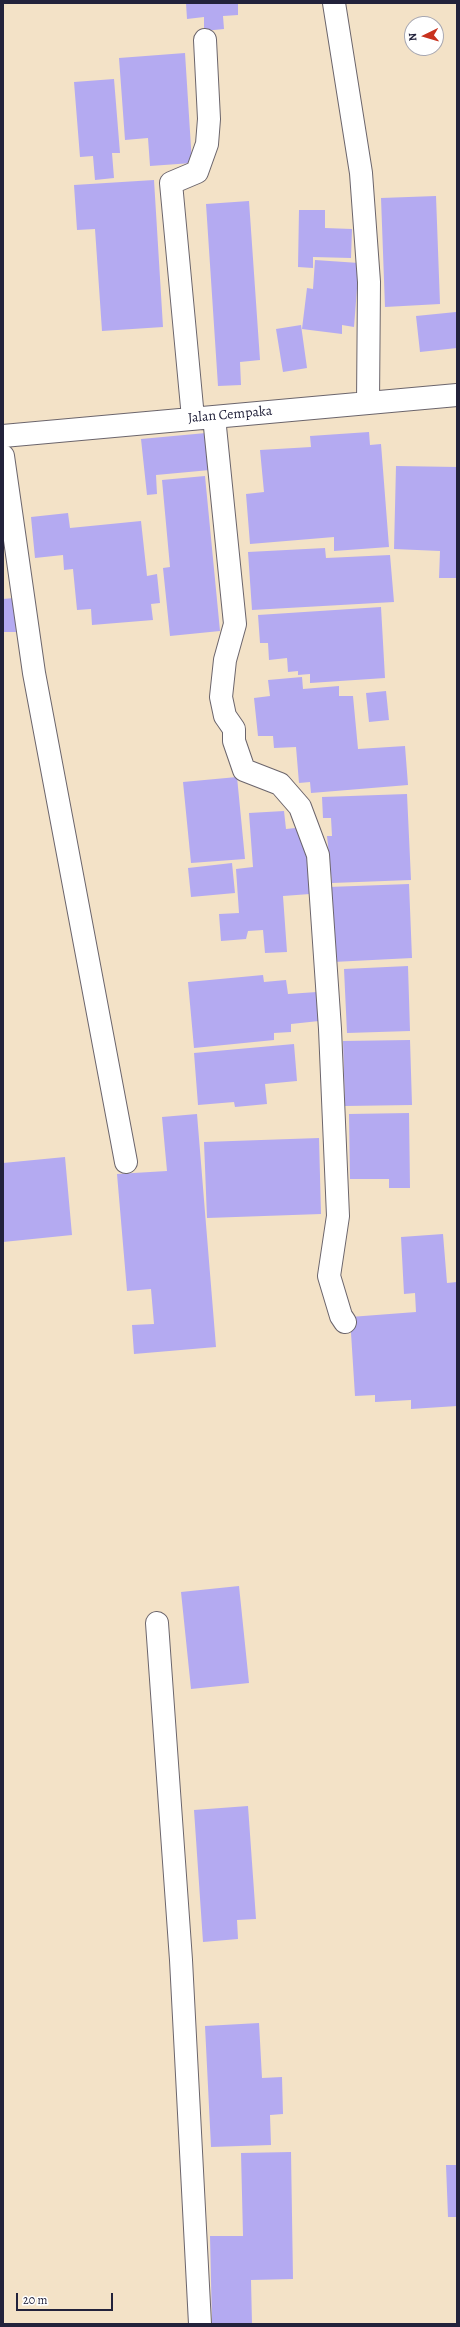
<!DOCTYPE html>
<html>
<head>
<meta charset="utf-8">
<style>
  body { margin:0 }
  #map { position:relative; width:460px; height:2327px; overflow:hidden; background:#f3e2c7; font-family:Alegreya,serif }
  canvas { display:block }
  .frame { position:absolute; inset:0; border:4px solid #22223b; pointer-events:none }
  .north { position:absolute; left:404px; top:16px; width:40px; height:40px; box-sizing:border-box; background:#fff; border:1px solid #a7a7b1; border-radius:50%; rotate:265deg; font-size:11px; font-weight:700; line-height:16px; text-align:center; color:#22223b }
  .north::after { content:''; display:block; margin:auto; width:14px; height:18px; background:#c8321e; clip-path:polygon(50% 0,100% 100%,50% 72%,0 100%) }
  .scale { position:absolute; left:16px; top:2293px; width:97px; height:18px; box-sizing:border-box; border:2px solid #22223b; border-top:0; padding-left:5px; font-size:12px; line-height:14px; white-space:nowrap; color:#22223b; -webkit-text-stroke:3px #fff; paint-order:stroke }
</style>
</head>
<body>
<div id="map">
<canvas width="460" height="2327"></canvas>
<div class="frame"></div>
<div class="north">N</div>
<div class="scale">20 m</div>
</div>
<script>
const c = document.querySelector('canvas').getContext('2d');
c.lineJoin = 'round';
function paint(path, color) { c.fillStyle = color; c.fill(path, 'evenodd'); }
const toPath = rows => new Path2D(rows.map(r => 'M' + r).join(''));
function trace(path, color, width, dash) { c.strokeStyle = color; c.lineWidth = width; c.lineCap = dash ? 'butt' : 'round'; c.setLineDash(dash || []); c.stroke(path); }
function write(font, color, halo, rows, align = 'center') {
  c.font = font + ' Alegreya,serif'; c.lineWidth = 3; c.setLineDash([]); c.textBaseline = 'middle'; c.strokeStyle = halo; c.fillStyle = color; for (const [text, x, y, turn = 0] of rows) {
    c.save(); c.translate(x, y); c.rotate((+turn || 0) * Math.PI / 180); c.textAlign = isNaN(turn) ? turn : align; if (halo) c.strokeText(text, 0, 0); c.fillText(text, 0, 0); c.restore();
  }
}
paint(toPath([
  [186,3,238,3,238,15,223,16,224,29,204,31,204,17,187,19],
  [185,53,192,163,150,166,148,138,125,140,119,58],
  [114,79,120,153,112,153,114,178,95,180,93,156,80,157,74,82],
  [154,180,163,327,102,331,95,229,77,230,74,185],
  [436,196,440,304,385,307,381,198],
  [249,201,260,360,240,362,241,385,218,386,206,204],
  [299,210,325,210,325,228,352,229,351,258,313,257,313,268,298,267],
  [315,260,359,263,354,327,342,325,342,334,302,329,307,288,313,289],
  [456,312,457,348,420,352,416,316],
  [301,325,307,368,283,372,276,329],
  [369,432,370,445,381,444,389,547,334,551,334,537,250,544,246,494,264,492,260,450,311,447,310,436],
  [206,433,210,470,156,475,157,494,147,495,141,439],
  [396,466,457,467,457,578,439,578,440,551,394,549],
  [205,476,220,631,170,636,163,568,170,567,162,480],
  [68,513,70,528,141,521,147,576,157,574,160,603,151,604,153,620,92,625,91,609,77,610,73,569,64,570,63,555,35,558,31,517],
  [325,548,326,558,390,555,394,602,252,610,248,552],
  [14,598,16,632,3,632,3,599],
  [381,607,385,678,310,683,310,674,298,675,298,671,288,672,287,658,269,660,268,643,260,643,258,615],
  [302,677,303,689,339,686,339,696,353,696,358,749,405,746,408,785,311,793,310,782,299,783,296,747,274,748,273,736,258,736,254,698,270,696,268,680],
  [386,691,389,720,369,722,366,693],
  [237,777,245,859,191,863,183,782],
  [407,794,411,880,332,883,327,836,332,836,331,818,323,818,322,797],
  [284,811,286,829,305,827,310,894,283,896,287,952,265,953,263,930,248,931,246,939,221,941,219,914,239,913,236,869,253,867,249,813],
  [232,863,235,893,191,897,188,868],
  [409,884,412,958,333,962,332,940,335,940,333,907,328,907,328,887],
  [408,966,410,1031,347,1033,344,969],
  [263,975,264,982,286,980,288,994,317,992,319,1021,291,1024,291,1032,274,1033,274,1040,194,1048,188,982],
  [410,1040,412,1105,345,1106,343,1041],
  [294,1044,297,1081,265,1084,267,1104,235,1107,234,1102,198,1105,194,1053],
  [409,1113,410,1188,389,1188,389,1179,350,1179,349,1114],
  [197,1114,216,1347,134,1354,132,1325,154,1324,151,1289,127,1291,117,1174,167,1171,162,1117],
  [319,1138,321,1214,207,1218,204,1142],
  [65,1157,72,1235,3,1242,3,1163],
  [443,1234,447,1283,457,1282,457,1406,411,1409,411,1400,375,1402,375,1395,355,1396,350,1317,416,1312,415,1293,404,1294,401,1237],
  [239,1586,249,1683,191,1689,181,1592],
  [248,1806,256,1919,237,1920,238,1939,203,1942,194,1810],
  [259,2023,262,2078,282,2077,283,2114,270,2115,271,2145,211,2147,205,2026],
  [291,2152,293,2279,251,2280,252,2324,212,2324,210,2236,243,2236,241,2153],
  [446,2165,457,2165,457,2217,448,2217]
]), '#b4aaf1');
const minor = toPath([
  [334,3,361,173,369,282,368,403],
  [214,417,235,624,225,660,221,697,225,716,234,729,234,741,244,770,280,784,300,807,318,855,330,1029,338,1216,329,1276,341,1316,345,1322],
  [193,418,171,183,197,172,207,144,209,119,205,40],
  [3,436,457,395],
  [3,456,34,673,126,1162],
  [157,1623,181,1960,200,2324]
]);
trace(minor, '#6b656c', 24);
trace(minor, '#fff', 22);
write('14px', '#22223b', '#fff', [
  ["Jalan Cempaka",230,415,-5]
]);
</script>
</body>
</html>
